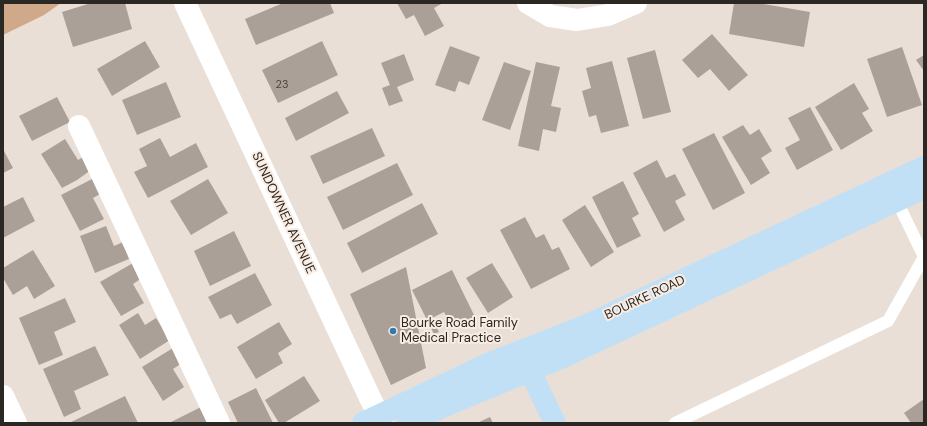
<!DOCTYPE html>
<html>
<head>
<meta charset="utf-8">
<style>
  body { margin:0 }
  #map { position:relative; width:927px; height:426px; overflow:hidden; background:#eadfd6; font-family:"DM Sans",sans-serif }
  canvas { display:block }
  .frame { position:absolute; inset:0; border:4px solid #2b2723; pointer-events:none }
</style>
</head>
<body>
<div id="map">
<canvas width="927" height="426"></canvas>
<div class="frame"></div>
</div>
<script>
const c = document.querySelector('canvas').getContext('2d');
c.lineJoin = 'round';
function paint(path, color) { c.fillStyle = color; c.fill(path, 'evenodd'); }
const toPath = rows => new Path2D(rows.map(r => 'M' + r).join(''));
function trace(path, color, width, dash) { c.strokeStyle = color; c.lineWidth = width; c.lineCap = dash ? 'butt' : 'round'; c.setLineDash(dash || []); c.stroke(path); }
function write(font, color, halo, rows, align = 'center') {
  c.font = font + ' "DM Sans",sans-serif'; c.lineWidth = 4; c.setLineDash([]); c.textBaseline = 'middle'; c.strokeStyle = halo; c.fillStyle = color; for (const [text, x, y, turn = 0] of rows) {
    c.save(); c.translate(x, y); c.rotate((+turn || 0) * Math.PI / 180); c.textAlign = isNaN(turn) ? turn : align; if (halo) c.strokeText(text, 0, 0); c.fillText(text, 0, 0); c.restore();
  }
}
paint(toPath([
  [3,3,61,3,44,15,3,35]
]), '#cfa989');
paint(toPath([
  [91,3,125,3,132,29,73,47,62,12],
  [283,3,330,3,334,13,256,45,245,19],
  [397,3,443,3,434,8,444,26,425,36,414,15,406,19],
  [734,3,758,3,810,12,804,47,729,34],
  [712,34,748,75,729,91,710,69,698,78,682,60],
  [145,41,160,67,112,96,97,69],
  [322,41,338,75,278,103,262,70],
  [450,46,480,57,469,85,459,81,455,92,435,85],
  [902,47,922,105,887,117,867,59],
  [655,50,671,112,643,119,627,58],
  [404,54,414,80,397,87,403,101,389,106,382,88,390,85,381,63],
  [924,55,924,71,916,60],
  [612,61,629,126,601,133,596,115,589,117,582,91,591,88,586,68],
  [504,62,531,71,510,130,482,120],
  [536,62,560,67,551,106,561,108,556,132,543,129,539,151,518,146],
  [166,82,181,117,137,135,122,100],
  [854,83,869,109,862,113,873,131,841,150,815,107],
  [337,91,349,113,296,141,285,118],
  [57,97,70,122,32,141,19,116],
  [810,107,833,150,797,170,785,148,800,140,788,118],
  [743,125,750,135,759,129,772,151,761,158,770,173,751,185,722,137],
  [372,128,385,156,323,184,310,156],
  [714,133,745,193,713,210,682,149],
  [160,138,170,157,196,143,208,167,148,198,134,172,147,166,139,149],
  [65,139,78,160,83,157,91,170,77,180,62,188,41,154],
  [3,149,13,168,3,173],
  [657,160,666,178,675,174,686,195,675,201,685,220,664,232,633,173],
  [397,163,413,195,343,230,327,197],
  [94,178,102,193,93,198,104,219,80,231,61,195],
  [208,179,228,213,191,235,170,201],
  [623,181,639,214,632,218,641,236,617,248,592,197],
  [23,197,35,221,3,238,3,207],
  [422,203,438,234,362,273,347,243],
  [585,205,614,252,591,267,562,220],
  [525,217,536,238,544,234,552,250,559,247,570,269,531,289,500,230],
  [106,226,114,246,123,242,129,259,95,273,80,236],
  [234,231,251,266,210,286,194,251],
  [33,250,55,286,34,299,27,286,13,295,3,278,3,268],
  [133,263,142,278,133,284,144,303,121,316,100,282],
  [492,263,513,297,488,313,466,278],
  [406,267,426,368,391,385,350,294],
  [452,270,475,317,452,328,444,312,432,318,439,332,434,334,412,290],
  [255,273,272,305,237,324,231,314,220,319,208,297],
  [65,298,76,322,54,332,63,355,39,365,19,318],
  [138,313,145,325,156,318,170,340,140,359,119,325],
  [279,322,292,344,278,353,283,363,256,379,237,347],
  [95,346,109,375,74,391,81,409,64,417,43,369],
  [173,348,182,363,173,369,184,387,163,401,142,367],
  [304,376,320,401,284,423,279,423,265,400],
  [256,388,273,423,238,423,228,402],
  [125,396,138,423,69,423],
  [924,399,924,423,911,423,904,413],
  [201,407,208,423,169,423],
  [490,417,493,423,477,423]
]), '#aba098');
trace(toPath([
  [895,197,924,257],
  [675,423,888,321,924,257]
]), '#fff', 12);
trace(toPath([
  [185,3,371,400,383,423],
  [528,3,550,16,577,20,608,15,636,3],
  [79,126,219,423],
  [3,396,16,423]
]), '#fff', 22);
trace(toPath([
  [524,359,555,423],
  [363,423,490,363,585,326,924,167],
  [408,423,449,404,563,357,924,188]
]), '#c1e0f6', 22);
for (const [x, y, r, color] of [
  [393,331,4,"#337baf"]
]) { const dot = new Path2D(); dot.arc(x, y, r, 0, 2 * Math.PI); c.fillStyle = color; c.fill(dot); trace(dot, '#f8ece3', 1.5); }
write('11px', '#4b4540', null, [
  ["23",282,85]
]);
write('13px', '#2b2723', '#f8ece3', [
  ["SUNDOWNER AVENUE",283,213,65],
  ["BOURKE ROAD",645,298,-25]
]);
write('13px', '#2b2723', '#f8ece3', [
  ["Bourke Road Family",401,324],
  ["Medical Practice",401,339]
], 'left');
</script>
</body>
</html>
